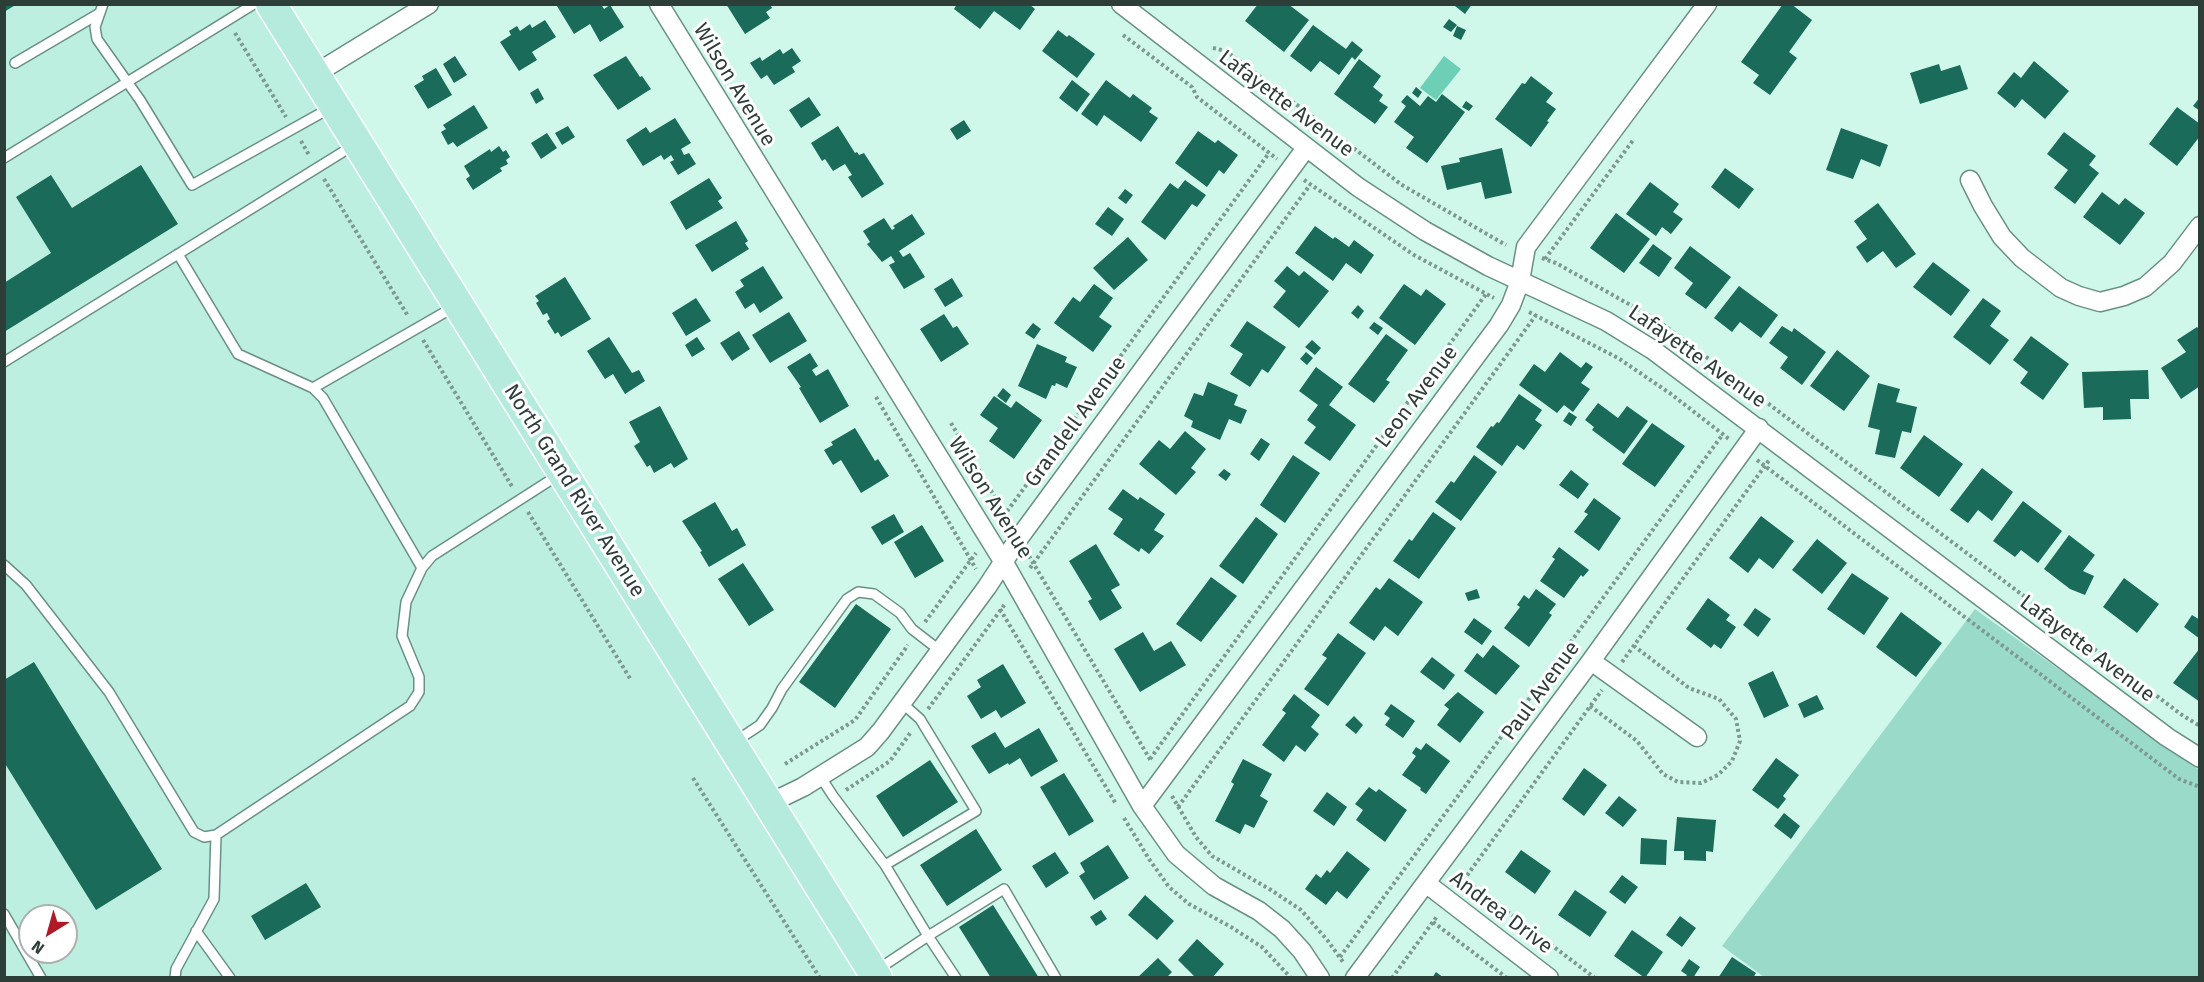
<!DOCTYPE html>
<html>
<head>
<meta charset="utf-8">
<style>
  body { margin:0 }
  #map { position:relative; width:2204px; height:982px; overflow:hidden; background:#cff8eb; font-family:"Fira Sans",sans-serif }
  canvas { display:block }
  .frame { position:absolute; inset:0; border:6px solid #2d3d38; pointer-events:none }
  .north { position:absolute; left:18px; top:904px; width:60px; height:60px; box-sizing:border-box; background:#fff; border:2px solid #abb1af; border-radius:50%; rotate:217deg; font-size:16px; font-weight:700; line-height:24px; text-align:center; color:#2d3d38 }
  .north::after { content:''; display:block; margin:auto; width:21px; height:27px; background:#ae1b26; clip-path:polygon(50% 0,100% 100%,50% 72%,0 100%) }
</style>
</head>
<body>
<div id="map">
<canvas width="2204" height="982"></canvas>
<div class="frame"></div>
<div class="north">N</div>
</div>
<script>
const c = document.querySelector('canvas').getContext('2d');
c.lineJoin = 'round';
function paint(path, color) { c.fillStyle = color; c.fill(path, 'evenodd'); }
const toPath = rows => new Path2D(rows.map(r => 'M' + r).join(''));
function trace(path, color, width, dash) { c.strokeStyle = color; c.lineWidth = width; c.lineCap = dash ? 'butt' : 'round'; c.setLineDash(dash || []); c.stroke(path); }
function write(font, color, halo, rows, align = 'center') {
  c.font = font + ' "Fira Sans",sans-serif'; c.lineWidth = 6; c.setLineDash([]); c.textBaseline = 'middle'; c.strokeStyle = halo; c.fillStyle = color; for (const [text, x, y, turn = 0] of rows) {
    c.save(); c.translate(x, y); c.rotate((+turn || 0) * Math.PI / 180); c.textAlign = isNaN(turn) ? turn : align; if (halo) c.strokeText(text, 0, 0); c.fillText(text, 0, 0); c.restore();
  }
}
paint(toPath([
  [5,5,260,5,876,977,5,978],
  [30,916,66,916,66,952,30,952]
]), '#bcefdf');
paint(toPath([
  [1975,609,2199,770,2199,977,1764,977,1722,946]
]), '#99dbc8');
paint(toPath([
  [1444,56,1461,69,1436,100,1420,88]
]), '#6dd0b6');
paint(toPath([
  [4,4,17,4,4,12],
  [560,4,601,4,604,9,610,5,624,27,600,42,590,24,574,34,557,6],
  [726,4,770,4,772,8,766,12,770,18,745,34],
  [957,4,1029,4,1035,9,1020,30,994,11,980,29,954,9],
  [1258,4,1288,4,1309,20,1284,52,1245,21],
  [1456,4,1472,4,1465,14,1455,6],
  [1783,4,1791,4,1812,20,1789,52,1797,58,1770,95,1753,83,1759,75,1741,62],
  [1449,19,1457,25,1451,32,1443,27],
  [545,20,556,37,532,52,537,60,519,71,500,42,511,35,509,31,517,26,520,31,530,24,532,28],
  [1313,25,1346,49,1352,41,1363,50,1355,60,1352,57,1339,75,1320,61,1311,72,1290,56],
  [1457,26,1466,30,1461,40,1453,36],
  [1058,30,1067,37,1069,35,1095,54,1077,78,1042,51],
  [792,48,801,61,792,67,795,72,774,85,767,75,761,79,750,63,760,57,762,61,780,49,783,54],
  [455,56,467,75,454,83,443,64],
  [626,56,640,77,642,76,651,89,618,110,593,75],
  [1359,59,1381,76,1373,87,1383,95,1379,101,1388,107,1375,124,1334,94],
  [2034,61,2069,91,2045,119,2022,99,2015,108,1997,93,2014,72,2021,78],
  [1939,64,1941,71,1960,65,1968,89,1920,104,1910,73],
  [436,68,452,95,428,109,414,86,424,80,422,76],
  [1531,76,1553,93,1546,102,1556,109,1547,121,1549,122,1531,147,1495,119,1522,83,1525,84],
  [1072,80,1090,94,1077,112,1059,98],
  [1106,80,1130,98,1133,94,1152,108,1149,112,1158,118,1141,142,1104,115,1097,126,1081,114],
  [1416,87,1422,92,1418,98,1412,93],
  [538,88,544,99,536,104,530,93],
  [1442,94,1465,112,1427,163,1406,148,1414,137,1394,122,1406,106,1401,102,1407,95,1420,106,1428,96,1436,102],
  [809,97,821,115,801,128,789,110],
  [2200,97,2200,111,2193,106],
  [1466,101,1473,106,1469,111,1462,107],
  [474,105,488,128,457,147,453,142,448,145,441,132,446,129,443,125],
  [2177,107,2200,124,2200,136,2177,166,2149,144],
  [675,118,691,143,681,149,684,155,689,153,696,164,678,175,670,162,674,160,671,155,664,160,661,155,643,166,626,140,646,127,650,133],
  [964,120,971,131,957,140,950,129],
  [568,126,575,137,562,145,555,133],
  [838,126,855,153,857,152,859,155,864,153,884,184,862,198,848,177,852,175,845,164,833,171,825,159,822,161,811,143],
  [1841,128,1888,145,1880,167,1861,159,1853,179,1826,170],
  [1198,131,1215,143,1218,140,1238,155,1224,174,1219,170,1207,187,1175,163],
  [2064,132,2096,156,2089,165,2099,173,2075,204,2054,188,2068,170,2047,154],
  [547,133,557,148,541,159,531,143],
  [499,146,503,152,506,150,510,157,506,160,508,164,500,168,502,171,473,190,466,179,470,176,464,166,490,149,491,152],
  [1502,148,1512,193,1485,199,1481,182,1447,190,1441,166,1460,162,1459,158],
  [141,165,178,224,4,332,4,283,51,253,16,197,51,175,72,208],
  [1725,168,1754,189,1739,209,1711,187],
  [709,178,722,198,718,201,723,208,686,230,670,202],
  [1185,180,1206,195,1197,207,1192,204,1165,240,1141,222,1170,183,1178,189],
  [1650,182,1679,204,1673,212,1683,219,1671,234,1662,227,1656,236,1626,214],
  [1125,189,1133,195,1126,204,1118,198],
  [2102,192,2119,205,2125,198,2145,213,2120,245,2083,217],
  [1878,203,1916,254,1896,268,1883,251,1867,263,1856,247,1867,239,1854,221],
  [1108,207,1124,219,1112,236,1095,224],
  [1616,213,1650,239,1624,273,1590,248],
  [912,214,925,234,899,251,903,257,910,253,925,277,904,289,889,265,895,262,891,256,882,262,867,244,870,242,863,231,884,218,892,230,895,228,893,226],
  [736,221,748,241,745,243,749,249,712,272,695,245],
  [1315,226,1333,239,1335,237,1349,247,1354,240,1374,255,1361,274,1346,263,1333,281,1295,253],
  [1128,237,1148,260,1114,290,1093,268],
  [1653,244,1672,258,1659,277,1639,263],
  [1690,246,1731,277,1706,309,1685,294,1693,283,1674,268],
  [1933,262,1970,290,1951,316,1913,287],
  [763,266,783,298,760,313,754,303,745,309,735,292,744,286,740,280],
  [1287,266,1299,276,1304,271,1329,291,1299,328,1273,307,1286,291,1274,281],
  [565,277,591,319,561,337,558,332,555,334,547,321,550,319,547,313,543,315,536,303,539,301,535,296],
  [952,278,963,296,945,307,934,289],
  [1094,284,1113,298,1099,317,1112,326,1093,352,1054,323,1073,297,1080,302],
  [1404,284,1421,296,1426,289,1446,304,1415,345,1379,318],
  [1739,286,1778,315,1761,338,1740,322,1732,332,1714,318],
  [696,298,711,321,686,336,672,313],
  [1983,298,2001,311,1990,326,2009,340,1990,365,1953,337],
  [1358,305,1364,311,1358,319,1351,313],
  [789,312,807,341,770,363,752,335],
  [944,314,953,328,957,326,969,344,941,362,920,329],
  [1247,321,1286,347,1268,373,1262,369,1250,387,1230,374,1243,354,1230,346],
  [1374,322,1383,328,1378,335,1369,328],
  [1033,323,1041,329,1034,339,1025,333],
  [1782,326,1792,332,1794,328,1826,352,1802,385,1780,368,1788,357,1769,343],
  [2197,327,2200,330,2200,386,2181,399,2161,368,2186,352,2177,340],
  [739,331,750,349,732,361,720,343],
  [1386,334,1408,350,1386,380,1390,382,1374,403,1348,384],
  [2031,336,2069,364,2043,400,2020,383,2028,372,2013,360],
  [609,337,632,373,639,370,645,381,625,394,613,374,605,379,587,351],
  [697,337,705,349,692,357,685,345],
  [1312,340,1321,348,1315,355,1305,347],
  [1037,344,1067,357,1065,362,1077,367,1067,388,1056,383,1055,386,1052,385,1046,399,1018,386],
  [1837,350,1870,376,1844,411,1810,386],
  [1306,352,1313,358,1307,365,1300,359],
  [1560,352,1581,368,1586,362,1593,367,1581,383,1590,389,1573,412,1564,405,1557,413,1519,385,1534,364,1545,372],
  [810,353,818,366,812,370,816,376,828,369,849,406,820,423,799,388,801,387,787,367],
  [1316,367,1343,387,1329,405,1356,425,1330,461,1304,443,1316,427,1307,420,1318,405,1299,391],
  [2148,370,2149,399,2130,399,2131,419,2103,420,2103,407,2084,408,2082,372],
  [1208,382,1238,395,1234,405,1247,410,1241,424,1229,419,1220,440,1191,427,1193,421,1184,416,1194,393,1203,396],
  [1878,383,1900,389,1896,402,1917,407,1911,433,1902,431,1895,458,1875,454,1880,430,1868,427],
  [1003,388,1011,395,1006,403,997,396],
  [1519,394,1542,410,1535,420,1542,425,1524,450,1517,445,1502,466,1476,447,1491,426,1493,427,1497,422,1499,423],
  [994,396,1011,408,1016,401,1042,420,1014,459,989,441,998,428,980,415],
  [1598,403,1618,418,1627,406,1648,421,1624,454,1592,430,1594,427,1585,420],
  [660,406,688,459,674,468,671,463,654,473,650,465,647,467,634,446,640,442,629,422],
  [1569,412,1577,417,1571,426,1563,421],
  [1652,423,1685,446,1655,487,1622,464],
  [855,428,875,461,878,459,889,476,861,493,841,460,833,465,824,450,833,445,831,442],
  [1185,431,1206,449,1191,468,1196,472,1176,495,1139,464,1159,440,1170,449],
  [1924,435,1963,464,1939,497,1900,468],
  [1261,438,1270,444,1259,461,1250,454],
  [1293,455,1320,473,1285,523,1260,505],
  [1474,455,1497,472,1461,521,1435,502,1451,481,1454,483],
  [1982,468,2013,492,1992,521,1978,510,1968,523,1950,510],
  [1224,469,1231,474,1226,481,1218,475],
  [1571,470,1589,484,1578,499,1559,485],
  [1123,489,1138,500,1140,497,1165,514,1154,530,1164,536,1149,554,1141,548,1139,552,1113,534,1123,519,1108,509],
  [1594,498,1621,518,1599,551,1574,532,1588,514,1584,512],
  [2023,501,2062,531,2038,563,2021,550,2015,557,1993,541],
  [715,502,732,531,737,528,746,545,709,567,700,552,702,551,682,521],
  [1433,512,1456,528,1419,579,1393,561,1409,539,1412,541],
  [894,514,904,532,882,545,871,527],
  [1761,516,1794,541,1773,569,1759,558,1748,573,1729,558],
  [1256,517,1278,534,1243,584,1219,566],
  [922,525,944,561,915,578,894,542],
  [2069,535,2095,555,2083,571,2094,576,2085,595,2070,589,2044,569],
  [1817,539,1847,563,1822,594,1792,570],
  [1096,544,1120,585,1111,590,1122,608,1100,621,1088,601,1092,599,1069,561],
  [1559,547,1589,570,1583,577,1581,575,1564,598,1540,581,1555,559,1552,557],
  [743,563,774,610,749,626,718,579],
  [1852,573,1889,598,1864,635,1827,609],
  [1211,577,1237,596,1201,642,1176,624],
  [1389,578,1423,602,1398,636,1385,626,1374,641,1349,623,1376,587,1380,590],
  [2124,578,2159,604,2137,633,2103,607],
  [1477,589,1480,598,1468,601,1465,593],
  [1536,589,1556,604,1549,613,1552,615,1529,647,1504,628,1520,607,1517,605,1524,595,1529,599],
  [1708,598,1730,615,1726,620,1736,627,1721,649,1714,644,1711,648,1686,629],
  [856,604,891,629,835,708,799,682],
  [1755,608,1771,619,1758,637,1743,625],
  [1901,612,1942,643,1916,677,1876,647],
  [2192,615,2200,620,2200,639,2184,627],
  [1474,618,1492,631,1482,645,1464,632],
  [1143,632,1154,651,1171,641,1186,665,1140,692,1114,649],
  [1338,633,1366,653,1328,706,1304,689,1327,658,1322,655],
  [1493,645,1520,666,1496,695,1464,671,1477,653,1483,658],
  [2200,648,2200,702,2173,683],
  [1432,657,1455,675,1444,690,1420,672],
  [34,662,162,869,96,910,4,762,4,680],
  [1003,664,1026,703,1001,718,996,710,981,719,967,696,981,687,977,680],
  [1773,671,1789,706,1764,718,1748,683],
  [1458,692,1484,712,1460,743,1437,725,1449,709,1444,705],
  [1294,694,1320,715,1311,727,1319,734,1305,752,1296,745,1284,762,1262,745,1286,713,1282,710],
  [1817,695,1824,709,1804,718,1798,704],
  [1391,704,1415,721,1403,738,1385,725,1390,718,1384,714],
  [1354,716,1363,725,1356,734,1345,725],
  [1039,728,1058,761,1031,777,1020,758,1009,765,1008,763,989,774,971,746,995,732,1005,748],
  [1426,743,1450,761,1426,794,1420,790,1421,788,1402,775,1416,756,1412,753,1416,747,1421,750],
  [1776,758,1799,775,1783,796,1786,799,1778,809,1752,790],
  [1243,759,1272,774,1260,796,1268,801,1254,828,1245,824,1240,834,1215,821,1234,784,1231,782],
  [930,760,958,802,903,837,876,796],
  [1584,768,1607,785,1584,816,1562,799],
  [1064,773,1094,821,1069,836,1040,787],
  [1369,787,1376,792,1379,789,1407,810,1385,842,1356,820,1363,810,1355,804],
  [1327,792,1347,807,1334,826,1313,811],
  [1619,796,1637,810,1623,827,1605,813],
  [1784,813,1800,826,1791,839,1774,826],
  [1677,817,1716,820,1713,852,1706,851,1706,861,1684,860,1684,851,1674,851],
  [976,829,1002,870,947,906,920,865],
  [1641,838,1667,840,1666,865,1640,864],
  [1108,845,1129,878,1094,900,1079,876,1085,872,1080,863],
  [1521,850,1551,871,1535,894,1505,872],
  [1347,851,1370,869,1347,899,1337,891,1326,905,1305,889,1316,874,1321,878,1327,870,1330,873],
  [1055,852,1069,873,1046,888,1032,866],
  [1622,875,1638,887,1625,904,1609,892],
  [306,883,321,907,265,940,251,916],
  [1575,890,1607,912,1590,937,1558,915],
  [1145,895,1174,921,1157,940,1128,915],
  [993,905,1039,978,991,978,959,927],
  [1101,910,1107,919,1096,926,1090,917],
  [1680,916,1696,928,1682,947,1666,935],
  [1632,930,1663,952,1645,978,1614,956],
  [1197,939,1224,964,1212,978,1196,978,1178,960],
  [1732,957,1756,973,1753,978,1718,978],
  [1158,958,1172,972,1166,978,1137,978],
  [1689,959,1700,967,1693,978,1685,978,1687,975,1681,971],
  [1436,972,1444,978,1432,978]
]), '#1a6b59');
const service = toPath([
  [103,4,95,27,97,39,140,100,192,185,332,107],
  [15,63,100,13],
  [4,158,254,4],
  [178,254,238,354,313,388,323,398,422,568],
  [4,362,354,145],
  [313,388,454,307],
  [4,565,26,585,109,692,194,832,204,837,216,835,410,706,419,692,419,677,402,636,406,602,422,568,432,556,560,474],
  [736,741,760,725,772,708,782,689,847,599,858,592,874,594,900,613,912,629,939,650],
  [820,776,833,796,885,865,976,811,920,719,902,703],
  [4,914,41,978],
  [196,931,230,978],
  [877,970,928,936,885,865],
  [175,978,176,969,214,899,216,835],
  [956,978,928,936,1004,889,1056,978]
]);
const minor = toPath([
  [659,4,1003,561,1142,806,1176,854,1214,886,1259,911,1282,929,1302,951,1320,978],
  [1121,4,1358,187,1425,231,1488,266,1606,321,1653,350,2167,737,2200,758],
  [315,74,429,4],
  [1970,180,1983,206,2002,237,2022,258,2061,288,2079,296,2100,302,2124,296,2145,287,2172,263,2200,226],
  [1591,661,1697,737],
  [768,804,803,787,867,747,881,731,987,587,1019,538,1306,148],
  [1142,806,1499,325,1511,305,1520,281,1526,247,1707,4],
  [1427,884,1549,978],
  [1355,978,1591,661,1759,428]
]);
const primary = toPath([
  [271,4,877,978]
]);
trace(service, '#6a9085', 12);
trace(minor, '#6a9085', 21);
trace(primary, '#fff', 33);
trace(toPath([
  [235,33,286,117],
  [1123,35,1192,87,1197,97,1277,159],
  [1213,48,1226,51,1402,185,1506,245],
  [301,141,309,155],
  [324,179,408,316],
  [1304,180,1414,255,1494,298],
  [1542,258,1556,263,1657,320,2182,715,2200,726],
  [1545,259,1634,139],
  [1529,312,1618,358,1671,394,1729,439],
  [423,340,513,488],
  [876,397,976,569],
  [951,423,1006,516],
  [1757,460,2179,779,2200,787],
  [528,512,631,680],
  [1000,521,1269,153],
  [1029,556,1151,761],
  [1030,568,1310,185],
  [1000,609,1116,804],
  [925,622,976,553],
  [1622,662,1770,459],
  [1590,706,1637,741,1663,774,1678,782,1701,783,1718,775,1732,761,1740,741,1736,719,1719,699,1689,688,1634,646],
  [928,709,1005,604],
  [1150,759,1486,294],
  [785,764,855,720,908,645],
  [693,778,820,978],
  [846,790,890,761,911,732],
  [1172,796,1196,837,1212,856,1271,890,1301,910,1328,941,1343,962],
  [1178,807,1536,315],
  [1124,818,1149,859,1169,887,1189,904,1231,927,1262,947,1291,978],
  [1464,879,1595,978],
  [1460,885,1602,690],
  [1433,922,1507,978],
  [1340,957,1723,434],
  [1392,978,1438,915]
]), '#7d9990', 4, [3, 3]);
trace(service, '#fff', 9);
trace(minor, '#fff', 18);
trace(primary, '#b5ebdc', 30);
write('21px', '#2d3d38', '#fff', [
  ["Wilson Avenue",734,85,59],
  ["Lafayette Avenue",1286,104,37],
  ["Lafayette Avenue",1697,357,35],
  ["Leon Avenue",1417,397,-53],
  ["Grandell Avenue",1076,422,-54],
  ["North Grand River Avenue",574,491,58],
  ["Wilson Avenue",990,498,58],
  ["Lafayette Avenue",2087,649,37],
  ["Paul Avenue",1541,691,-54],
  ["Andrea Drive",1501,913,37]
]);
</script>
</body>
</html>
